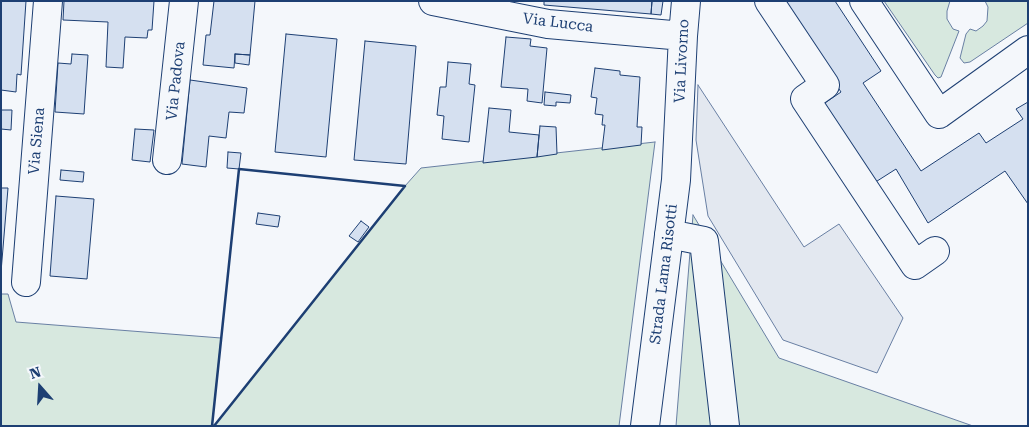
<!DOCTYPE html>
<html>
<head>
<meta charset="utf-8">
<style>
  body { margin:0 }
  #map { position:relative; width:1029px; height:427px; overflow:hidden; background:#f4f7fb; font-family:"Roboto Serif",serif }
  canvas { display:block }
  .frame { position:absolute; inset:0; border:2px solid #1d3f73; pointer-events:none }
  .north { position:absolute; left:15px; top:362px; width:50px; height:50px; -webkit-text-stroke:4px #f4f7fb; paint-order:stroke; rotate:341deg; font-size:14px; font-weight:700; line-height:20px; text-align:center; color:#1d3f73 }
  .north::after { content:''; display:block; margin:auto; width:18px; height:22px; background:#1d3f73; clip-path:polygon(50% 0,100% 100%,50% 72%,0 100%) }
</style>
</head>
<body>
<div id="map">
<canvas width="1029" height="427"></canvas>
<div class="frame"></div>
<div class="north">N</div>
</div>
<script>
const c = document.querySelector('canvas').getContext('2d');
c.lineJoin = 'round';
function paint(path, color) { c.fillStyle = color; c.fill(path, 'evenodd'); }
const toPath = rows => new Path2D(rows.map(r => 'M' + r).join(''));
function trace(path, color, width, dash) { c.strokeStyle = color; c.lineWidth = width; c.lineCap = dash ? 'butt' : 'round'; c.setLineDash(dash || []); c.stroke(path); }
function write(font, color, halo, rows, align = 'center') {
  c.font = font + ' "Roboto Serif",serif'; c.lineWidth = 4; c.setLineDash([]); c.textBaseline = 'middle'; c.strokeStyle = halo; c.fillStyle = color; for (const [text, x, y, turn = 0] of rows) {
    c.save(); c.translate(x, y); c.rotate((+turn || 0) * Math.PI / 180); c.textAlign = isNaN(turn) ? turn : align; if (halo) c.strokeText(text, 0, 0); c.fillText(text, 0, 0); c.restore();
  }
}
const green = toPath([
  [884,1,950,1,947,11,947,19,953,29,959,31,941,77,938,78,935,75,884,1],
  [985,1,1028,1,1028,23,970,62,964,63,960,58,966,34,970,29,976,31,983,26,987,21,988,7,985,1],
  [655,142,619,426,214,426,405,186,421,168,655,142],
  [693,215,779,358,973,426,676,426,693,215],
  [1,294,8,294,16,322,221,338,212,426,1,426,1,294]
]);
paint(green, '#d7e8df');
trace(green, '#687fa3', 1);
const parking = toPath([
  [698,85,804,247,839,224,903,318,877,373,783,340,708,216,696,140,698,85]
]);
paint(parking, '#e3e8f0');
trace(parking, '#687fa3', 1);
const building = toPath([
  [1,1,26,1,21,75,17,74,16,92,1,90,1,1],
  [64,1,154,1,152,30,148,30,147,38,125,37,123,68,106,67,108,22,63,20,64,1],
  [214,1,255,1,250,55,235,54,234,68,203,65,206,35,210,35,214,1],
  [544,1,652,1,651,14,544,5,544,1],
  [652,1,663,1,661,15,651,14,652,1],
  [781,1,835,1,881,71,863,83,921,171,979,133,986,143,1023,119,1016,109,1028,102,1028,204,1005,171,928,223,896,169,874,183,822,105,841,92,781,1],
  [286,34,337,39,326,157,275,152,286,34],
  [506,37,531,39,530,46,547,48,542,103,527,101,528,89,501,87,506,37],
  [365,41,416,46,406,164,354,160,365,41],
  [72,54,88,55,84,114,55,112,58,63,71,64,72,54],
  [235,54,250,55,249,65,235,63,235,54],
  [448,62,471,64,469,84,475,85,469,142,442,139,444,116,437,115,440,87,446,87,448,62],
  [595,68,620,71,620,75,640,77,637,127,642,127,641,145,602,150,605,125,602,125,603,115,595,114,597,98,591,97,595,68],
  [190,80,247,88,244,113,229,112,226,138,209,136,206,167,182,164,190,80],
  [545,92,571,95,570,103,556,102,556,106,544,105,545,92],
  [489,108,511,110,509,132,539,135,537,157,483,163,489,108],
  [1,110,12,110,11,130,1,129,1,110],
  [540,126,556,127,557,154,537,157,540,126],
  [135,129,154,130,150,162,132,160,135,129],
  [228,152,241,153,239,169,227,168,228,152],
  [61,170,84,172,83,182,60,180,61,170],
  [1,188,8,188,1,272,1,188],
  [56,196,94,199,87,279,50,276,56,196],
  [258,213,280,216,278,227,256,224,258,213],
  [361,221,369,227,358,242,349,236,361,221]
]);
paint(building, '#d5e0f0');
trace(building, '#1d3f73', 1);
const minor = toPath([
  [433,1,548,24,683,36],
  [769,1,825,85,805,99,915,265,935,251],
  [864,1,939,114,1028,50],
  [167,160,184,1],
  [669,234,704,241,725,426],
  [26,282,48,1],
  [645,426,676,180,683,36,686,1]
]);
trace(minor, '#1d3f73', 30);
trace(minor, '#f4f7fb', 28);
trace(toPath([
  [212,426,239,169,405,186,214,426]
]), '#1d3f73', 2.5);
write('15px', '#1d3f73', '#f4f7fb', [
  ["Via Lucca",558,23,7],
  ["Via Livorno",682,61,-87],
  ["Via Padova",176,81,-84],
  ["Via Siena",37,141,-85],
  ["Strada Lama Risotti",664,274,-83]
]);
</script>
</body>
</html>
